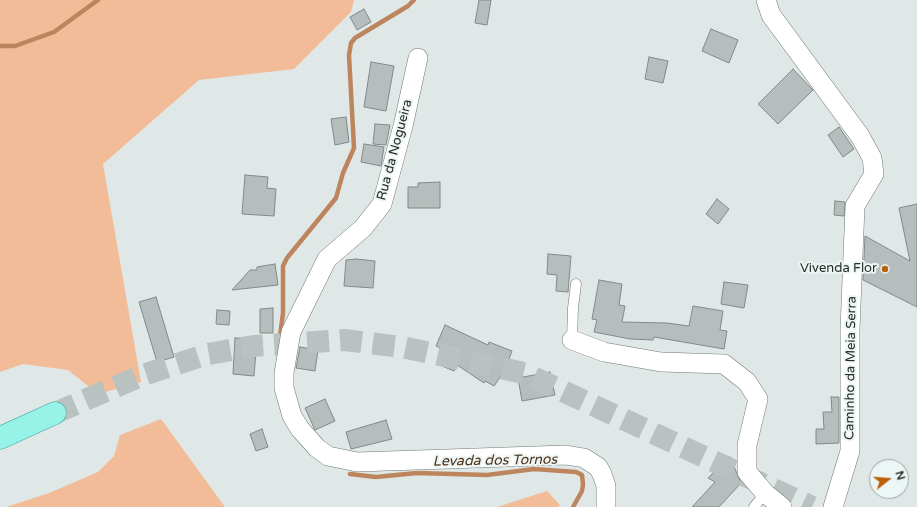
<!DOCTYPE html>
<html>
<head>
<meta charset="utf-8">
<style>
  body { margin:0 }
  #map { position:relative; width:917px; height:507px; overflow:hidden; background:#dfe8e7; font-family:"Varela Round",sans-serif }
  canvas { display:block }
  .north { position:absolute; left:869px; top:459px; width:40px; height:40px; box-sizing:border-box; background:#ecf6f4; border:1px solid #9ea5a3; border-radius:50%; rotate:73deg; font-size:11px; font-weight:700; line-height:16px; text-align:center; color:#282b2a }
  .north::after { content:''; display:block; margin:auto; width:14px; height:18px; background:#bb6007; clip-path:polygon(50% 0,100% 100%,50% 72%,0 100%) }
</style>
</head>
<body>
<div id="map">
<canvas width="917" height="507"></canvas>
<div class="north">N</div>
</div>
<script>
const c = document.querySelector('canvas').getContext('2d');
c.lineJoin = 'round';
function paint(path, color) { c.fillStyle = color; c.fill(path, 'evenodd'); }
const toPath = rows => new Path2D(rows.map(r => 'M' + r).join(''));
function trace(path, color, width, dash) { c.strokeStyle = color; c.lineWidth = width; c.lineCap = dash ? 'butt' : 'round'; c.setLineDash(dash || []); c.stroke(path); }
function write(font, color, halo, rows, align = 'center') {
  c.font = font + ' "Varela Round",sans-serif'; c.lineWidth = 4; c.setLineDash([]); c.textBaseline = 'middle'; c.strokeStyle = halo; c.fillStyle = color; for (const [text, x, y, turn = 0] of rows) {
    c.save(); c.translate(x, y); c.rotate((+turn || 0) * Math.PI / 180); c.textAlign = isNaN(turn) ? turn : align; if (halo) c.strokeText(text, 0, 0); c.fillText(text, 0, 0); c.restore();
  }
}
paint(toPath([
  [0,0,354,0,351,12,294,69,199,80,103,164,141,382,98,394,68,370,23,364,0,372],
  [161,419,225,507,6,507,49,493,98,472,114,456,120,435],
  [547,491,560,505,558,507,497,507]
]), '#f2bc99');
trace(toPath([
  [0,46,15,46,54,32,98,0],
  [279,344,283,313,283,266,287,258,336,198,343,173,354,148,349,55,351,43,355,38,408,6,414,0],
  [350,474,376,477,417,473,487,475,534,469,576,472,582,475,583,484,582,491,573,507]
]), '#bd855e', 4.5);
const building = toPath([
  [479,0,491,0,487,25,475,23,479,0],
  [364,9,371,22,357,30,350,17,364,9],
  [711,29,738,40,729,63,702,51,711,29],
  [649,57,668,61,663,83,645,79,649,57],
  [371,62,394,66,386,111,364,107,371,62],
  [793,69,813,90,778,124,758,104,793,69],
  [346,117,349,142,335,145,331,119,346,117],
  [375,124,390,125,386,145,373,144,375,124],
  [839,127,854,149,843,157,828,135,839,127],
  [364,144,384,147,381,166,361,162,364,144],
  [245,175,268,177,267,188,276,189,274,216,242,214,245,175],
  [440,182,440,208,408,208,408,187,418,187,418,183,440,182],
  [717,199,729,209,718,224,706,214,717,199],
  [835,201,845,202,844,216,834,215,835,201],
  [917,204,917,307,863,280,865,236,910,261,899,208,917,204],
  [548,254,571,256,568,292,556,291,557,275,547,274,548,254],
  [356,259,375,261,373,288,344,286,346,260,356,259],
  [275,264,278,285,232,290,250,270,257,270,257,267,275,264],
  [599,280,622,284,619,305,625,306,622,322,667,323,689,326,693,306,723,311,720,330,727,331,724,349,654,337,653,340,630,339,594,332,597,320,592,319,599,280],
  [724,282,748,285,744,308,721,304,724,282],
  [156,297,174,357,157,362,139,302,156,297],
  [273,308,273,333,260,333,260,309,273,308],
  [217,310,230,311,229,325,216,324,217,310],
  [445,325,488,345,489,342,512,351,505,370,494,386,485,381,484,383,457,365,454,371,442,366,449,352,436,346,445,325],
  [235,338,257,339,254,376,233,374,235,338],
  [300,347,318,350,315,371,296,368,300,347],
  [550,372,555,395,522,401,518,378,550,372],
  [831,397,839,397,839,443,816,444,816,429,824,429,823,412,832,412,831,397],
  [325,399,335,421,315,430,305,408,325,399],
  [386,420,392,439,351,449,346,432,386,420],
  [262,429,268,447,256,451,250,434,262,429],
  [730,457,741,483,719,507,692,507,715,482,708,478,730,457]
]);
paint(building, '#b5bebc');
trace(building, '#828a89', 1);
trace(toPath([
  [55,413,143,375,208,354,254,346,344,340,402,347,524,373,812,507]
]), '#bac2c1', 22, [22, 11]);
const lane = toPath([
  [572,340,573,308,576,284],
  [754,507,765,493]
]);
const street = toPath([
  [766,0,771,15,860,136,872,158,874,174,855,206,850,329,850,451,833,507],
  [418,58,403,126,382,204,363,228,327,259,291,332,284,373,284,388,292,416,300,429,317,448,328,456,357,462,566,455,584,458,598,467,602,474,606,486,606,507],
  [572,340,604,352,661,362,724,364,747,382,758,399,747,445,747,472,765,493,782,507]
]);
const primary = toPath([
  [0,438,55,413]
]);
trace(lane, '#707977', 11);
trace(street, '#707977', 20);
trace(primary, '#43a79b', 23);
trace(lane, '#fff', 10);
trace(street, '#fff', 19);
trace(primary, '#97f2e8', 22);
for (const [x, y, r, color] of [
  [885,269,4,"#bb6007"]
]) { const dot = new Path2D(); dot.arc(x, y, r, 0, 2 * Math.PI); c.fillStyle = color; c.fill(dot); trace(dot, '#ecf6f4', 1.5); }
write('13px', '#282b2a', '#ecf6f4', [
  ["Rua da Nogueira",395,150,-75],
  ["Caminho da Meia Serra",851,368,-89]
]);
write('13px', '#282b2a', '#ecf6f4', [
  ["Vivenda Flor",877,269]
], 'right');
write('italic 14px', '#503019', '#ecf6f4', [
  ["Levada dos Tornos",495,461,-1]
]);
</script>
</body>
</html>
